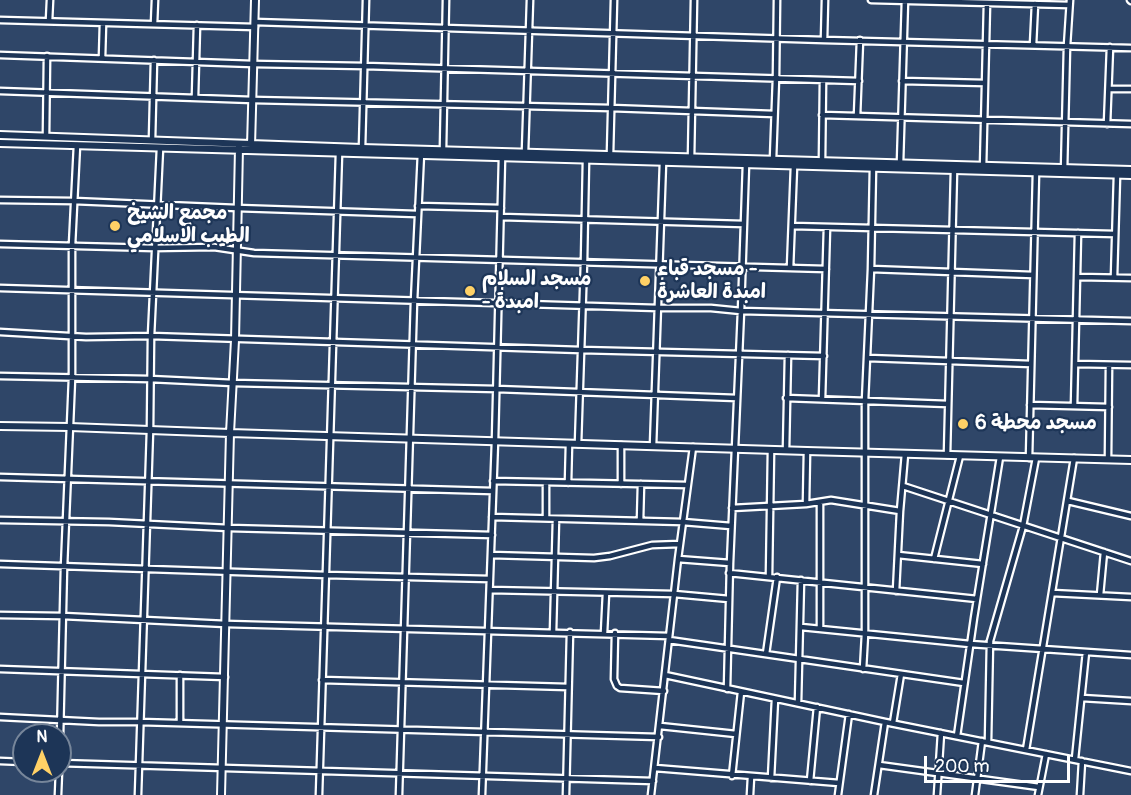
<!DOCTYPE html>
<html>
<head>
<meta charset="utf-8">
<style>
  body { margin:0 }
  #map { position:relative; width:1131px; height:795px; overflow:hidden; background:#2f4668; font-family:Pangolin,sans-serif }
  canvas { display:block }
  .north { position:absolute; left:12px; top:723px; width:60px; height:60px; box-sizing:border-box; background:#1d3557; border:2px solid #77869a; border-radius:50%; rotate:0deg; font-size:16px; font-weight:700; line-height:24px; text-align:center; color:#fff }
  .north::after { content:''; display:block; margin:auto; width:21px; height:27px; background:#ffd166; clip-path:polygon(50% 0,100% 100%,50% 72%,0 100%) }
  .scale { position:absolute; left:924px; top:756px; width:146px; height:27px; box-sizing:border-box; border:3px solid #fff; border-top:0; padding-left:8px; font-size:18px; line-height:21px; white-space:nowrap; color:#fff; -webkit-text-stroke:4px #1d3557; paint-order:stroke }
</style>
</head>
<body>
<div id="map">
<canvas width="1131" height="795"></canvas>
<div class="north">N</div>
<div class="scale">200 m</div>
</div>
<script>
const c = document.querySelector('canvas').getContext('2d');
c.lineJoin = 'round';
const toPath = rows => new Path2D(rows.map(r => 'M' + r).join(''));
function trace(path, color, width, dash) { c.strokeStyle = color; c.lineWidth = width; c.lineCap = dash ? 'butt' : 'round'; c.setLineDash(dash || []); c.stroke(path); }
function write(font, color, halo, rows, align = 'center') {
  c.font = font + ' Pangolin,"Playpen Sans Arabic",sans-serif'; c.lineWidth = 4.5; c.setLineDash([]); c.textBaseline = 'middle'; c.strokeStyle = halo; c.fillStyle = color; for (const [text, x, y, turn = 0] of rows) {
    c.save(); c.translate(x, y); c.rotate((+turn || 0) * Math.PI / 180); c.textAlign = isNaN(turn) ? turn : align; if (halo) c.strokeText(text, 0, 0); c.fillText(text, 0, 0); c.restore();
  }
}
const street = toPath([
  [871,0,1069,5],
  [1130,0,1131,1],
  [0,20,255,27],
  [49,21,50,0],
  [255,22,824,40,1131,48],
  [154,24,155,0],
  [824,40,825,0],
  [1033,45,1035,4],
  [0,55,253,64,365,66,859,81],
  [102,58,103,23],
  [902,81,985,83],
  [1109,89,1131,89],
  [0,91,253,100,611,108,774,114],
  [195,97,197,25],
  [822,115,1131,124],
  [857,116,860,40],
  [1107,124,1110,47],
  [46,136,47,56],
  [152,140,154,60],
  [362,148,366,0],
  [443,149,446,0],
  [525,152,530,0],
  [610,154,614,0],
  [691,159,694,0],
  [773,159,776,78,777,0],
  [822,161,823,80],
  [900,163,905,0],
  [983,168,987,3],
  [1064,171,1067,46,1070,0],
  [0,200,74,201,237,208,417,214],
  [418,206,501,208],
  [501,217,744,224],
  [792,226,1115,234],
  [0,244,154,248,214,247,254,253,826,269],
  [790,268,794,166],
  [871,269,1033,275],
  [1078,277,1131,278],
  [1114,277,1117,175],
  [0,288,658,308,711,308,741,311,1131,321],
  [0,332,86,337,151,336,581,350,824,356],
  [868,358,1031,364],
  [1075,364,1131,365],
  [0,376,150,379,233,383,497,389,737,398],
  [786,398,948,404],
  [822,399,827,227],
  [1030,405,1109,407],
  [1074,406,1078,233],
  [578,444,584,262,586,160],
  [621,445,621,484],
  [653,446,663,162],
  [786,450,788,355],
  [947,455,954,170],
  [1029,458,1036,172],
  [1108,459,1109,365],
  [0,477,493,491],
  [493,481,687,485],
  [568,483,569,444],
  [903,486,1131,561],
  [1068,501,1131,516],
  [806,504,807,451],
  [732,508,806,504,831,500,900,511],
  [492,517,683,522,731,526],
  [546,518,546,483],
  [0,520,109,522,229,528,492,535],
  [640,521,641,484],
  [491,555,594,558,610,556,652,545,680,544],
  [898,555,983,564],
  [678,559,730,563],
  [934,559,960,456],
  [0,564,326,575,490,579],
  [729,573,977,599],
  [769,576,771,450],
  [490,590,674,594,729,599],
  [896,591,900,511,905,454],
  [1052,593,1131,597],
  [1100,595,1104,552],
  [0,615,63,616,226,624,669,636],
  [801,627,970,644,1131,655],
  [820,629,820,502],
  [553,632,556,519],
  [604,633,606,593],
  [615,633,614,679,617,686,620,688,664,691],
  [669,640,964,683],
  [766,654,777,577],
  [0,669,225,677],
  [863,669,865,634,865,401,871,269,873,167],
  [665,675,885,722,1131,771],
  [322,680,568,687],
  [727,689,730,563,741,311,746,164],
  [1082,698,1131,701],
  [798,703,801,580],
  [0,717,99,722,140,722,659,737],
  [180,723,180,675],
  [893,723,901,674],
  [660,726,736,734],
  [957,736,974,618,1000,457],
  [60,737,64,567,72,378,72,245,77,145],
  [988,742,990,641,1023,526,1036,458],
  [1026,750,1074,458],
  [1075,759,1086,652],
  [0,761,24,762],
  [60,763,653,781],
  [879,765,1039,787],
  [655,768,839,783],
  [732,776,741,692],
  [771,778,775,699],
  [810,781,817,707],
  [58,795,59,771],
  [138,795,150,430,151,336,160,148],
  [319,795,339,153],
  [399,795,414,301,421,153],
  [482,795,495,441,502,157],
  [566,795,570,632],
  [651,795,678,559,693,447],
  [750,795,751,777],
  [838,795,849,714],
  [874,795,885,722],
  [937,795,941,733],
  [975,795,982,741],
  [1038,795,1046,754],
  [1080,795,1082,761]
]);
const secondary = toPath([
  [0,135,362,148,1131,170],
  [0,143,1131,175],
  [251,146,255,0],
  [0,426,70,427,230,433,807,451,1131,460],
  [221,795,230,433,235,340,239,148]
]);
trace(street, '#fff', 9);
trace(secondary, '#fff', 10);
trace(street, '#1d3557', 4.5);
trace(secondary, '#1d3557', 6);
for (const [x, y, r, color] of [
  [115,226,6,"#ffd166"],
  [645,281,6,"#ffd166"],
  [470,291,6,"#ffd166"],
  [963,424,6,"#ffd166"]
]) { const dot = new Path2D(); dot.arc(x, y, r, 0, 2 * Math.PI); c.fillStyle = color; c.fill(dot); trace(dot, '#1d3557', 2); }
write('bold 20px', '#fff', '#1d3557', [
  ["مجمع الشيخ",127,214],
  ["الطيب الاسلامي",127,237],
  ["مسجد قباء -",657,270],
  ["امبدة العاشرة",657,293],
  ["مسجد السلام",482,280],
  ["- امبدة",482,303],
  ["مسجد محطة 6",975,424]
], 'left');
</script>
</body>
</html>
